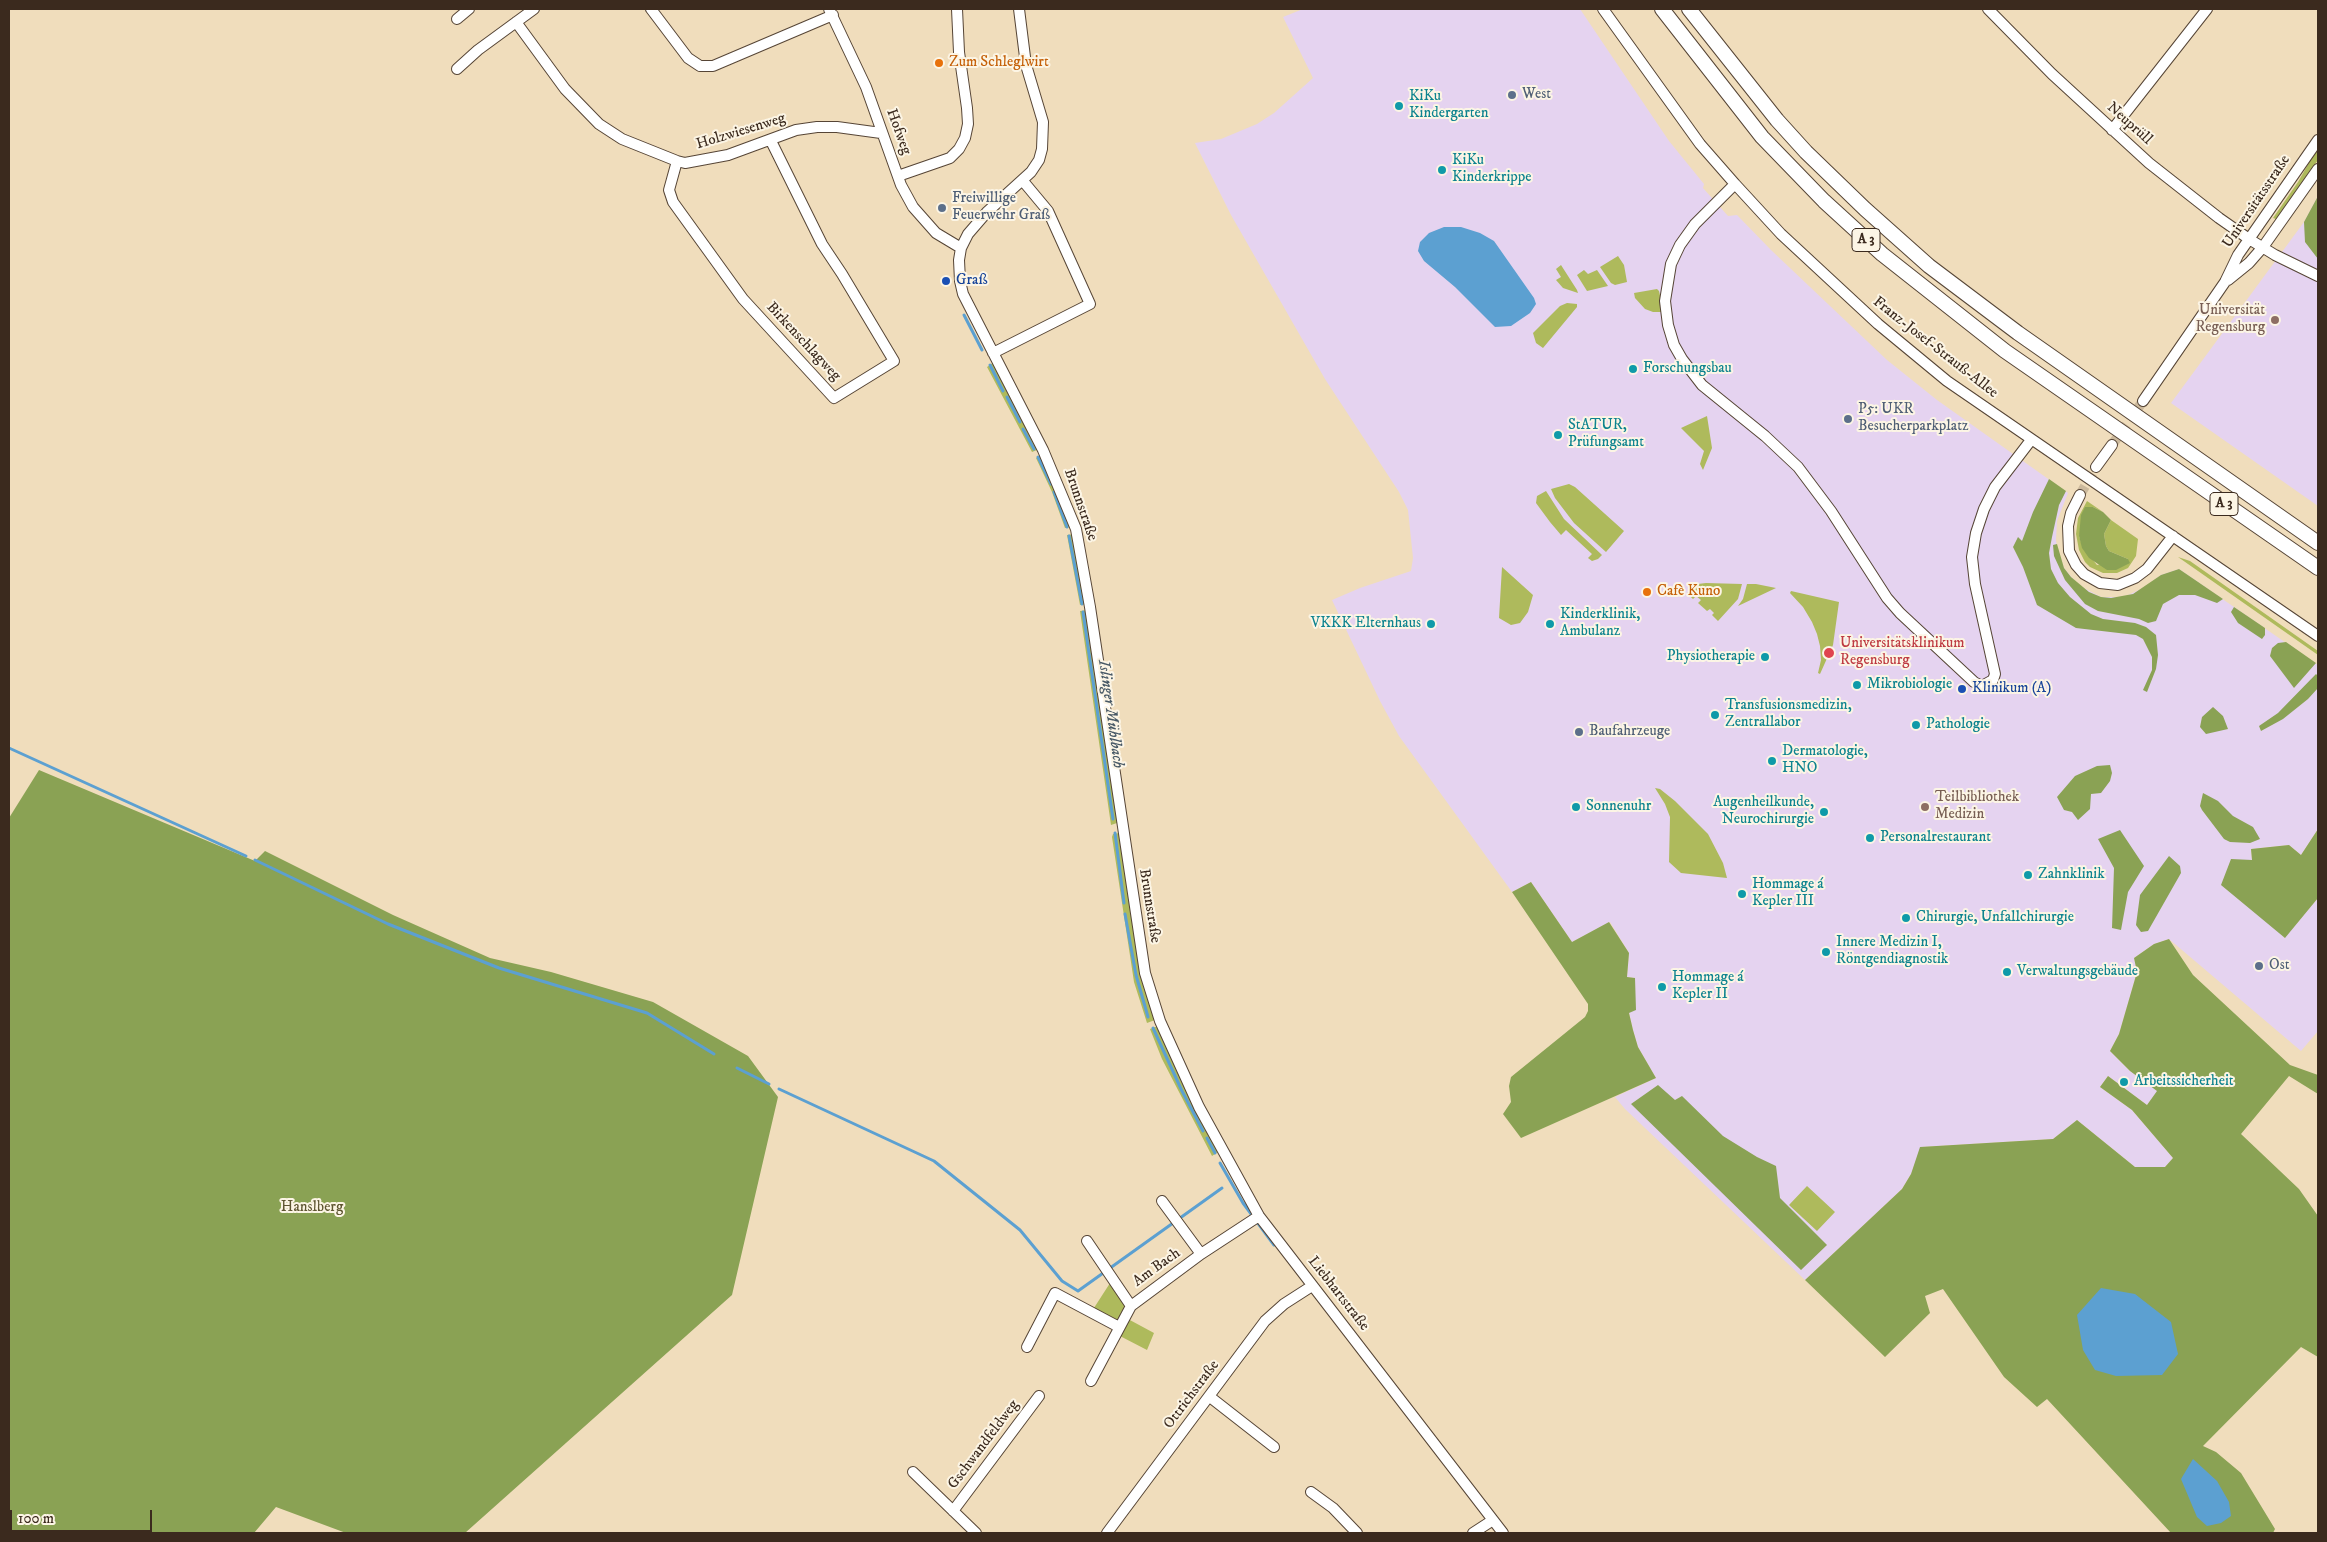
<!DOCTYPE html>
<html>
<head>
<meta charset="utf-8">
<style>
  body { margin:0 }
  #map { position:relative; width:2327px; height:1542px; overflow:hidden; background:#f0ddbc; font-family:"IM FELL DW Pica",serif }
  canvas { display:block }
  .frame { position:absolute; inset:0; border:10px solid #3b2a1e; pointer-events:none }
  .scale { position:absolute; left:10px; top:1510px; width:142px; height:22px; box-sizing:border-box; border:2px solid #3b2a1e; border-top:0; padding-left:6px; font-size:15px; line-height:18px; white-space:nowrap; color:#3b2a1e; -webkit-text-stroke:4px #fcf5e5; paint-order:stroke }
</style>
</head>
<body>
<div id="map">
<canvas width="2327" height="1542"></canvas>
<div class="frame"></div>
<div class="scale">100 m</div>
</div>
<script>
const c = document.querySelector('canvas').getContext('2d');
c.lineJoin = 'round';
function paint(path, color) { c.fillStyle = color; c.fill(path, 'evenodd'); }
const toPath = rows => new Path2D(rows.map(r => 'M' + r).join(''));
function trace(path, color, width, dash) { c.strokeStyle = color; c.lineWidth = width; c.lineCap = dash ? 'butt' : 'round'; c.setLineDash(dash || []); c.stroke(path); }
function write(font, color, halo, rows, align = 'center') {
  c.font = font + ' "IM FELL DW Pica",serif'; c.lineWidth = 4; c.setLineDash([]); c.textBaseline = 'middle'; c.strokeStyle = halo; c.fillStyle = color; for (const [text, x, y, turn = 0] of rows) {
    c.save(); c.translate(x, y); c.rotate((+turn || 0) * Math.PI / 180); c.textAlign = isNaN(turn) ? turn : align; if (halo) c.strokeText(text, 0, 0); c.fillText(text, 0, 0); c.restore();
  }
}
paint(toPath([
  [1303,9,1580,9,1669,141,1704,184,1703,188,1728,216,1737,215,1771,250,1887,360,1937,400,2068,493,2057,521,2056,540,2058,555,2064,568,2078,585,2101,597,2124,597,2145,587,2161,575,2179,569,2318,665,2318,829,2301,855,2289,845,2251,849,2252,860,2284,938,2318,898,2318,1031,2301,1051,2169,939,2154,944,2134,958,2137,972,2119,1034,2110,1051,2130,1071,2158,1091,2147,1105,2108,1076,2100,1087,2132,1110,2173,1158,2165,1167,2135,1167,2077,1120,2053,1139,1921,1147,1911,1174,1902,1189,1805,1280,1625,1109,1615,1097,1656,1078,1638,1047,1633,1030,1629,1012,1635,978,1627,977,1629,953,1610,922,1572,942,1531,882,1512,892,1399,736,1380,701,1332,600,1360,588,1411,571,1413,558,1408,510,1399,492,1325,379,1231,215,1195,143,1221,139,1257,124,1274,113,1313,78,1283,17],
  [2318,196,2318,506,2171,403,2304,222]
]), '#e5d3f0');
paint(toPath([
  [2318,147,2318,160,2276,219,2273,218,2298,182],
  [1618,256,1624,265,1627,282,1615,285,1611,283,1600,267],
  [1561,265,1577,290,1578,293,1563,288,1556,280,1561,277,1556,269],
  [1584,270,1588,274,1597,270,1608,286,1587,291,1577,275],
  [1657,289,1659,291,1664,312,1653,312,1645,309,1635,298,1634,293],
  [1567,303,1577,304,1577,307,1543,348,1536,343,1533,333,1560,306],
  [994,362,1037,450,1032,452,987,367],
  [1707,416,1712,448,1703,470,1700,464,1704,451,1681,428],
  [1040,455,1072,527,1065,528,1052,492,1036,458],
  [1569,484,1575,487,1624,531,1606,552,1574,523,1555,498,1551,489],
  [1546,491,1564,519,1602,555,1598,559,1592,561,1588,558,1592,554,1566,530,1561,535,1550,522,1536,503,1537,496],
  [2087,501,2103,512,2093,507,2079,536,2083,548,2097,565,2128,559,2109,551,2106,546,2104,534,2111,520,2138,539,2136,556,2128,568,2117,573,2103,573,2090,567,2085,562,2079,550,2076,534,2078,518],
  [1074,534,1087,604,1080,605,1067,535],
  [2178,557,2190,561,2318,651,2318,655],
  [1502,567,1533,595,1528,612,1520,623,1511,625,1499,618],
  [1698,584,1706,583,1742,584,1738,599,1718,621,1712,615,1714,613,1710,609,1707,611,1698,603,1701,600,1696,596,1693,599,1687,593],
  [1747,584,1756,584,1776,588,1738,606,1743,599],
  [1791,591,1839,602,1833,645,1820,674,1818,673,1821,660,1820,646,1817,634,1812,622,1803,607,1790,593],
  [1088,610,1117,823,1111,825,1080,611],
  [1655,788,1660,789,1675,801,1708,834,1723,863,1727,878,1681,873,1669,862,1670,817,1665,804],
  [1119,833,1155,1020,1147,1023,1134,982,1112,837,1113,834],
  [1155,1027,1158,1027,1218,1152,1212,1156,1162,1059,1150,1029],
  [1807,1186,1835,1212,1817,1231,1789,1205],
  [1112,1280,1129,1306,1119,1325,1092,1311],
  [1128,1319,1154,1333,1147,1350,1118,1335]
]), '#aeba5c');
paint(toPath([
  [2318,196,2318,259,2305,242,2304,222],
  [2049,479,2066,491,2059,505,2052,537,2049,553,2051,569,2058,583,2070,597,2091,614,2103,619,2135,623,2146,627,2156,635,2158,655,2156,669,2147,692,2143,690,2152,670,2152,657,2143,639,2136,635,2076,628,2037,605,2023,567,2013,547,2018,537,2022,541,2033,512],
  [2085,507,2093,507,2103,512,2111,520,2104,534,2106,546,2109,551,2128,559,2130,563,2116,570,2107,570,2089,558,2082,548,2079,536,2081,515],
  [2057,544,2064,568,2071,577,2089,592,2101,597,2111,598,2133,594,2161,575,2179,569,2223,599,2217,603,2195,595,2179,595,2163,604,2156,621,2148,623,2139,619,2098,611,2085,604,2065,580,2054,556,2053,545],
  [2234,607,2265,628,2265,635,2262,639,2238,623,2231,612],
  [2286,642,2316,663,2294,688,2270,656,2272,648,2278,643],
  [2316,674,2318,676,2318,688,2308,699,2283,719,2261,731,2259,726,2278,713],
  [2213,707,2223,716,2228,729,2206,734,2200,727,2202,717],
  [2110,765,2112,773,2110,781,2101,793,2091,794,2090,809,2078,820,2072,812,2064,810,2057,797,2075,776,2097,766],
  [39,770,255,861,265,851,393,915,490,958,551,972,653,1002,748,1056,778,1097,732,1295,465,1533,346,1533,276,1507,254,1533,9,1533,9,818],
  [2203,793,2218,801,2233,816,2253,827,2260,839,2250,843,2230,842,2224,839,2202,810,2200,806],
  [2318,829,2318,898,2285,938,2221,885,2231,859,2252,860,2251,849,2289,845,2301,855],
  [2120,830,2144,866,2128,892,2121,930,2112,928,2114,868,2098,839],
  [2169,856,2180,866,2181,873,2148,931,2141,932,2136,925,2140,895],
  [1531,882,1572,942,1609,922,1629,953,1627,977,1635,978,1636,1010,1629,1013,1633,1030,1638,1047,1656,1078,1521,1138,1503,1114,1511,1102,1509,1086,1511,1077,1585,1017,1588,1011,1588,1004,1512,892],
  [2169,939,2193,975,2290,1065,2318,1075,2318,1094,2289,1076,2241,1134,2299,1189,2318,1216,2318,1357,2301,1347,2203,1446,2216,1452,2241,1473,2275,1529,2273,1533,2171,1533,2047,1399,2037,1407,2004,1377,1943,1289,1925,1296,1930,1313,1885,1357,1805,1280,1902,1189,1911,1174,1920,1147,2053,1139,2077,1120,2135,1167,2165,1167,2173,1158,2132,1110,2100,1087,2108,1076,2147,1105,2157,1091,2130,1071,2110,1051,2119,1034,2137,972,2134,958,2154,944],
  [1658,1085,1675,1100,1682,1096,1723,1136,1757,1157,1776,1166,1780,1198,1827,1245,1801,1270,1631,1104]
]), '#8aa254');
paint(toPath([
  [1444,227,1461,227,1480,233,1494,241,1534,298,1536,304,1530,313,1511,326,1495,327,1455,287,1424,261,1418,251,1420,242,1429,233],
  [2101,1288,2135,1294,2171,1322,2178,1354,2162,1375,2116,1376,2095,1370,2083,1350,2077,1315],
  [2193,1459,2217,1481,2229,1502,2231,1516,2221,1523,2207,1526,2197,1517,2181,1479]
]), '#5ca0d1');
trace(toPath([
  [964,315,982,350],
  [990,365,1003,391],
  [1007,397,1020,422],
  [1023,429,1034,449],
  [1038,457,1051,484],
  [1054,492,1067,527],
  [1069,536,1082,604],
  [1083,612,1113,819],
  [9,748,246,856],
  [1115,833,1124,903],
  [255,860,388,924,499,968,647,1013,714,1054],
  [1125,914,1136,975,1148,1017],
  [1153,1028,1182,1091,1203,1131],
  [737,1068,769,1084],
  [779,1089,934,1161,1020,1230,1062,1281,1078,1291,1222,1188],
  [1207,1138,1215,1153],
  [1220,1163,1243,1203,1274,1245]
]), '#5ca0d1', 3);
trace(toPath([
  [2112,445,2143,401],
  [2080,495,2096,467]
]), '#ccb99c', 10, [10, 5]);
const minor = toPath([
  [651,9,688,58,700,66,713,66,833,15],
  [829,9,866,87,901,185,913,207,936,233,961,248],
  [1019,9,1026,65,1043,122,1042,149,1039,160,1031,172,987,212,968,234,961,248,959,260,960,281,963,294,1043,450,1076,529,1090,607,1145,973,1160,1021,1199,1107,1259,1216,1503,1533],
  [1603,9,1700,144,1735,184,1781,234,1878,324,1947,381,2318,636],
  [1988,9,2052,74,2149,163,2219,218,2249,239,2275,255,2318,276],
  [457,19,469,9],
  [516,22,565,89,599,124,622,139,677,161,685,163,728,155,796,130,817,127,837,127,881,133],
  [457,69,478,50,534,9],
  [2112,130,2207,9],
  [677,161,669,190,673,202,743,299,834,398,894,361,842,274,822,244,771,141],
  [898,176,950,158,959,149,965,138,968,124,967,108,959,52,957,9],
  [1735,184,1695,224,1680,245,1671,264,1665,301,1668,325,1674,345,1682,359,1702,385,1765,436,1798,467,1831,511,1887,598,1900,613,1974,682,1982,686,1993,680,1995,674,1975,584,1972,557,1976,533,1984,509,1995,487,2031,440],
  [2228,280,2249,263,2263,247,2318,169],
  [993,353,1090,304,1048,211,1023,181],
  [2143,401,2225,282,2238,255,2318,140],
  [2096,467,2112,445],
  [2080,495,2071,513,2068,526,2069,551,2076,565,2084,574,2100,583,2118,585,2135,578,2147,569,2173,536],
  [1162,1201,1201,1254],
  [1087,1241,1131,1306],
  [1027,1347,1055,1293,1119,1327],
  [1091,1381,1131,1306,1201,1254,1259,1216],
  [1210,1397,1274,1447],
  [913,1472,976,1533],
  [1311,1492,1333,1508,1357,1533],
  [953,1511,1039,1396],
  [1107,1533,1265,1321,1284,1304,1312,1286],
  [1473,1533,1493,1520]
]);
const highway = toPath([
  [1662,9,1762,137,1824,201,1882,254,2005,351,2318,568],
  [1689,9,1777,120,1806,152,1865,209,1929,266,2018,333,2318,543]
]);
trace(minor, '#564536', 12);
trace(highway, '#564536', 16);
trace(minor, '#fff', 10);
trace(highway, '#fff', 14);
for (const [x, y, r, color] of [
  [939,63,5,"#e8710a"],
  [1512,95,5,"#5c6f8a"],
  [1399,106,5,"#0f9aa8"],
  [1442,170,5,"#0f9aa8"],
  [942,208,5,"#5c6f8a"],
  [946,281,5,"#1a4fb4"],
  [2275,320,5,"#8d6e63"],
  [1633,369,5,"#0f9aa8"],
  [1848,419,5,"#5c6f8a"],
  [1558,435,5,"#0f9aa8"],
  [1647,592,5,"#e8710a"],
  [1431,624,5,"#0f9aa8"],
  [1550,624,5,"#0f9aa8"],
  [1829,653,6,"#e0444e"],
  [1765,657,5,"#0f9aa8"],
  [1857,685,5,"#0f9aa8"],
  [1962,689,5,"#1a4fb4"],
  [1715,715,5,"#0f9aa8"],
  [1916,725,5,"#0f9aa8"],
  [1579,732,5,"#5c6f8a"],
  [1772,761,5,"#0f9aa8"],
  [1576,807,5,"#0f9aa8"],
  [1925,807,5,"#8d6e63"],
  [1824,812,5,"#0f9aa8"],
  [1870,838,5,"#0f9aa8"],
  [2028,875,5,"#0f9aa8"],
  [1742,894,5,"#0f9aa8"],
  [1906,918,5,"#0f9aa8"],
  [1826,952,5,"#0f9aa8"],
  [2259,966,5,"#5c6f8a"],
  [2007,972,5,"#0f9aa8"],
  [1662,987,5,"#0f9aa8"],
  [2124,1082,5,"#0f9aa8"]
]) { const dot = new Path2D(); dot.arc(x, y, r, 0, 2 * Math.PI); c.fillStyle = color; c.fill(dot); trace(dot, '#fcf5e5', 2); }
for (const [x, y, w] of [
  [1866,240,28],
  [2224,504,28]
]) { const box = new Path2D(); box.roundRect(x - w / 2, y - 11.5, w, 23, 4); c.fillStyle = '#fcf5e5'; c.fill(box); trace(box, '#3b2a1e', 1); }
write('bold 14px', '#3b2a1e', null, [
  ["A 3",1866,240],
  ["A 3",2224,504]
]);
write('15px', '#c56008', '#fcf5e5', [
  ["Zum Schleglwirt",949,63],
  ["Cafè Kuno",1657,592]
], 'left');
write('15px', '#4e5e75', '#fcf5e5', [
  ["West",1522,95],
  ["Freiwillige",952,199],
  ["Feuerwehr Graß",952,216],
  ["P5: UKR",1858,410],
  ["Besucherparkplatz",1858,427],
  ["Baufahrzeuge",1589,732],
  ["Ost",2269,966]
], 'left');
write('15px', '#0d838f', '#fcf5e5', [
  ["KiKu",1409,97],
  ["Kindergarten",1409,114],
  ["KiKu",1452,161],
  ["Kinderkrippe",1452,178],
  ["Forschungsbau",1643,369],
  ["StATUR,",1568,426],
  ["Prüfungsamt",1568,443],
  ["Kinderklinik,",1560,615],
  ["Ambulanz",1560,632],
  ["VKKK Elternhaus",1421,624,"right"],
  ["Physiotherapie",1755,657,"right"],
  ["Mikrobiologie",1867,685],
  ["Transfusionsmedizin,",1725,706],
  ["Zentrallabor",1725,723],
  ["Pathologie",1926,725],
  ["Dermatologie,",1782,752],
  ["HNO",1782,769],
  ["Augenheilkunde,",1814,803,"right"],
  ["Neurochirurgie",1814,820,"right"],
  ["Sonnenuhr",1586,807],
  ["Personalrestaurant",1880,838],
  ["Zahnklinik",2038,875],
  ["Hommage á",1752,885],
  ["Kepler III",1752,902],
  ["Chirurgie, Unfallchirurgie",1916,918],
  ["Innere Medizin I,",1836,943],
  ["Röntgendiagnostik",1836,960],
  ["Verwaltungsgebäude",2017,972],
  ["Hommage á",1672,978],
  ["Kepler II",1672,995],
  ["Arbeitssicherheit",2134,1082]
], 'left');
write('15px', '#3b2a1e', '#fcf5e5', [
  ["Neuprüll",2129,124,42],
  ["Holzwiesenweg",741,132,-17],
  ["Hofweg",898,132,70],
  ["Universitätsstraße",2257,202,-56],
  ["Birkenschlagweg",803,342,47],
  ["Franz-Josef-Strauß-Allee",1935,348,38],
  ["Brunnstraße",1080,505,71],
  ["Brunnstraße",1149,906,81],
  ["Am Bach",1157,1268,-36],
  ["Liebhartstraße",1338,1294,52],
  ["Ottrichstraße",1192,1395,-53],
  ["Gschwandfeldweg",984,1445,-53]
]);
write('15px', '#164399', '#fcf5e5', [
  ["Graß",956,281],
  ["Klinikum (A)",1972,689]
], 'left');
write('15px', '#785e54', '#fcf5e5', [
  ["Universität",2265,311],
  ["Regensburg",2265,328],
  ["Teilbibliothek",1935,798,"left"],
  ["Medizin",1935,815,"left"]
], 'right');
write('15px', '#be3a42', '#fcf5e5', [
  ["Universitätsklinikum",1840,644],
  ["Regensburg",1840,661]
], 'left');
write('15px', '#5e5531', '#fcf5e5', [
  ["Hanslberg",312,1208]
]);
write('italic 16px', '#485966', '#fcf5e5', [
  ["Islinger Mühlbach",1110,714,82]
]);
</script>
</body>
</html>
